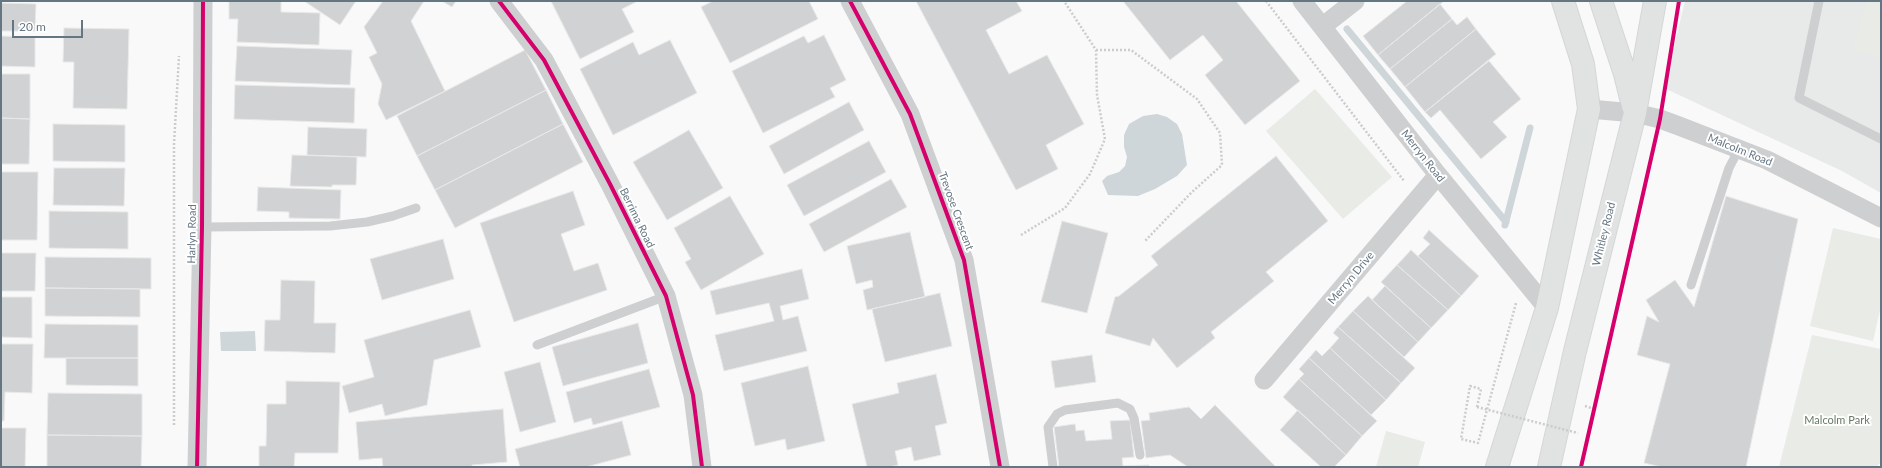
<!DOCTYPE html>
<html>
<head>
<meta charset="utf-8">
<style>
  body { margin:0 }
  #map { position:relative; width:1882px; height:468px; overflow:hidden; background:#f9f9f9; font-family:Lato,sans-serif }
  canvas { display:block }
  .frame { position:absolute; inset:0; border:2px solid #657683; pointer-events:none }
  .scale { position:absolute; left:12px; top:20px; width:71px; height:18px; box-sizing:border-box; border:2px solid #657683; border-top:0; padding-left:5px; font-size:12px; line-height:14px; white-space:nowrap; color:#657683; -webkit-text-stroke:3px #fff; paint-order:stroke }
</style>
</head>
<body>
<div id="map">
<canvas width="1882" height="468"></canvas>
<div class="frame"></div>
<div class="scale">20 m</div>
</div>
<script>
const c = document.querySelector('canvas').getContext('2d');
c.lineJoin = 'round';
function paint(path, color) { c.fillStyle = color; c.fill(path, 'evenodd'); }
const toPath = rows => new Path2D(rows.map(r => 'M' + r).join(''));
function trace(path, color, width, dash) { c.strokeStyle = color; c.lineWidth = width; c.lineCap = dash ? 'butt' : 'round'; c.setLineDash(dash || []); c.stroke(path); }
function write(font, color, halo, rows, align = 'center') {
  c.font = font + ' Lato,sans-serif'; c.lineWidth = 4; c.setLineDash([]); c.textBaseline = 'middle'; c.strokeStyle = halo; c.fillStyle = color; for (const [text, x, y, turn = 0] of rows) {
    c.save(); c.translate(x, y); c.rotate((+turn || 0) * Math.PI / 180); c.textAlign = isNaN(turn) ? turn : align; if (halo) c.strokeText(text, 0, 0); c.fillText(text, 0, 0); c.restore();
  }
}
paint(toPath([
  [1685,1,1881,1,1881,193,1842,171,1664,88]
]), '#e8e9e9');
paint(toPath([
  [1866,1,1881,1,1881,58,1853,50],
  [1315,89,1392,177,1343,219,1266,131],
  [1833,228,1881,239,1881,306,1873,341,1810,326],
  [1812,335,1881,349,1881,462,1876,467,1779,467],
  [1386,431,1425,442,1418,467,1376,467]
]), '#e8ebe6');
paint(toPath([
  [1157,114,1167,117,1177,124,1182,134,1187,165,1177,176,1155,189,1138,196,1108,195,1102,181,1107,176,1119,172,1125,166,1127,157,1124,147,1124,135,1129,124,1143,116],
  [255,331,256,351,221,351,220,332]
]), '#ced6d9');
trace(toPath([
  [1347,29,1506,222],
  [1505,225,1530,128]
]), '#ced6d9', 7);
const building = toPath([
  [229,1,281,1,281,12,320,13,319,45,237,42,238,19,229,19,229,1],
  [304,1,356,1,340,25,304,1],
  [383,1,424,1,411,21,445,91,386,120,378,104,382,84,369,57,377,53,364,27,383,1],
  [442,1,456,1,452,7,442,1],
  [551,1,636,1,636,2,622,9,634,32,580,59,551,1],
  [713,1,809,1,818,19,730,63,701,7,713,1],
  [916,1,1016,1,1022,11,986,30,1009,74,1047,55,1084,124,1046,145,1058,169,1016,190,916,1],
  [1123,1,1236,1,1300,81,1245,125,1205,75,1223,60,1203,35,1170,60,1123,1],
  [1407,1,1444,1,1378,55,1363,36,1407,1],
  [1,3,36,4,35,31,1,31,1,3],
  [1440,4,1452,19,1390,69,1378,55,1440,4],
  [1467,17,1476,29,1405,87,1390,69,1452,19,1457,25,1467,17],
  [64,28,129,29,127,109,73,108,74,62,63,62,64,28],
  [1476,29,1496,54,1425,112,1405,87,1476,29],
  [824,35,846,80,830,88,835,97,763,133,732,71,804,36,808,43,824,35],
  [1,36,35,37,35,67,1,66,1,36],
  [670,40,697,93,613,135,580,69,633,42,639,55,670,40],
  [237,46,352,50,350,85,235,81,237,46],
  [525,50,546,90,417,156,397,116,525,50],
  [1489,61,1521,99,1493,122,1507,137,1481,159,1440,110,1431,118,1425,112,1489,61],
  [1,74,30,74,30,119,1,118,1,74],
  [235,85,355,88,354,123,234,119,235,85],
  [546,90,563,124,435,190,417,156,546,90],
  [849,102,864,130,784,174,769,146,849,102],
  [1,118,30,119,29,164,1,164,1,118],
  [53,124,125,125,125,162,53,161,53,124],
  [563,124,583,162,455,228,435,190,563,124],
  [308,127,367,129,366,157,307,155,308,127],
  [689,130,723,188,667,220,633,162,689,130],
  [869,141,886,172,804,216,787,185,869,141],
  [292,155,357,157,356,185,332,185,332,187,290,186,292,155],
  [1276,156,1328,221,1266,272,1274,281,1211,332,1215,338,1177,368,1153,338,1150,346,1105,333,1115,297,1119,296,1158,265,1151,256,1276,156],
  [54,168,125,168,124,206,53,205,54,168],
  [1,172,38,172,37,240,1,240,1,172],
  [891,179,907,207,824,252,809,224,891,179],
  [258,187,341,190,340,219,289,218,289,212,257,211,258,187],
  [573,191,585,225,561,234,574,271,598,263,607,290,514,322,480,223,573,191],
  [730,196,764,254,701,290,685,262,691,259,674,228,730,196],
  [1726,196,1798,219,1746,467,1662,467,1644,463,1670,364,1637,355,1647,316,1659,322,1646,300,1675,280,1694,307,1726,196],
  [49,211,128,212,128,249,49,248,49,211],
  [1062,221,1108,233,1087,313,1041,302,1062,221],
  [1429,230,1479,276,1461,296,1418,256,1430,244,1423,238,1429,230],
  [910,232,925,297,867,310,863,290,873,287,872,280,856,284,847,246,910,232],
  [443,239,454,279,382,300,370,259,443,239],
  [1411,250,1461,296,1448,310,1397,265,1411,250],
  [1,253,36,253,35,291,1,291,1,253],
  [45,257,151,258,151,289,45,288,45,257],
  [1397,265,1448,310,1431,328,1381,282,1397,265],
  [802,269,809,299,780,306,783,320,798,316,807,351,724,371,715,335,774,321,769,303,716,315,710,291,802,269],
  [281,280,315,281,314,323,336,323,335,353,264,351,265,320,280,320,281,280],
  [1385,286,1431,328,1418,342,1372,300,1385,286],
  [45,288,140,289,140,317,45,316,45,288],
  [940,293,952,346,885,362,872,309,940,293],
  [1368,296,1418,342,1404,357,1353,311,1368,296],
  [1,297,32,297,32,338,1,337,1,297],
  [470,310,481,347,434,360,427,405,385,416,382,404,349,413,342,386,374,377,364,340,470,310],
  [1353,311,1415,368,1401,383,1338,327,1353,311],
  [638,323,648,363,563,386,552,347,638,323],
  [45,324,138,325,138,358,44,358,45,324],
  [1338,327,1401,383,1386,400,1330,348,1339,338,1333,333,1338,327],
  [1,344,33,344,32,393,5,392,4,421,1,421,1,344],
  [1330,348,1386,400,1371,415,1309,358,1316,350,1322,356,1330,348],
  [1092,355,1096,382,1055,388,1051,361,1092,355],
  [66,358,138,358,138,386,66,385,66,358],
  [1309,358,1377,421,1362,436,1299,379,1304,374,1299,369,1309,358],
  [540,362,556,422,520,432,504,372,540,362],
  [808,366,825,441,787,450,785,439,755,446,741,383,808,366],
  [649,369,660,407,593,425,591,418,574,423,566,392,649,369],
  [936,374,947,423,935,426,941,455,914,461,911,447,895,451,898,465,889,467,867,467,852,404,899,393,897,383,936,374],
  [1299,379,1362,436,1346,455,1283,397,1299,379],
  [286,381,340,382,338,453,295,453,294,467,259,467,259,446,266,446,267,404,286,404,286,381],
  [48,393,142,394,142,436,47,435,48,393],
  [1215,405,1276,467,1188,467,1170,455,1146,458,1141,421,1150,420,1149,413,1189,407,1201,419,1215,405],
  [503,409,507,462,472,465,472,467,383,467,382,458,359,460,356,422,503,409],
  [1298,410,1346,455,1334,467,1321,467,1280,430,1298,410],
  [1130,420,1134,457,1122,458,1123,466,1149,465,1149,467,1059,467,1054,427,1075,424,1076,431,1084,430,1086,441,1112,439,1110,421,1130,420],
  [622,421,631,455,586,467,520,467,515,449,622,421],
  [1,428,26,428,25,467,1,467,1,428],
  [47,435,142,436,141,467,47,467,47,435]
]);
paint(building, '#d0d2d3');
trace(building, '#e8e8e8', 1);
const primary = toPath([
  [1601,1,1625,74,1633,106],
  [1497,467,1547,308,1589,109,1583,64,1563,1],
  [1549,467,1575,351,1635,113,1655,1]
]);
trace(primary, '#d5d6d7', 24);
trace(toPath([
  [1266,1,1404,181],
  [1096,50,1131,50,1197,99,1220,133,1222,165,1192,192,1145,241],
  [1021,235,1065,208,1090,174,1105,139,1097,95,1096,50,1064,1],
  [1585,406,1594,409],
  [1477,407,1481,389,1470,386,1461,439,1478,443,1516,303],
  [174,425,174,144,179,56]
]), '#cbcccd', 2.5, [2, 2]);
trace(toPath([
  [1819,1,1799,98,1881,139],
  [202,227,330,226,367,222,393,216,416,208],
  [1691,285,1729,168,1739,149],
  [537,345,666,296],
  [1053,467,1048,427,1057,414,1065,410,1118,403,1130,409,1134,418,1140,455]
]), '#cecfd0', 9);
trace(toPath([
  [499,1,544,60,610,184,666,296,693,395,702,467],
  [850,1,910,114,964,260,1000,467],
  [1302,1,1438,175,1547,308],
  [1323,26,1355,1],
  [1589,109,1635,113,1660,119,1679,126,1767,160,1881,218],
  [1264,380,1438,175],
  [197,467,202,227,203,1]
]), '#cecfd0', 19);
trace(primary, '#e1e2e2', 22);
trace(toPath([
  [1477,407,1578,433]
]), '#cbcccd', 2.5, [2, 2]);
trace(toPath([
  [499,1,544,60,610,184,666,296,693,395,702,467],
  [850,1,910,114,964,260,1000,467],
  [197,467,202,227,203,1],
  [1581,467,1660,119,1679,1]
]), '#d6006c', 4);
write('11px', '#657683', '#fff', [
  ["Malcolm Road",1740,150,22],
  ["Merryn Road",1423,156,52],
  ["Trevose Crescent",956,211,70],
  ["Berrima Road",637,218,64],
  ["Harlyn Road",192,234,-89],
  ["Whitley Road",1604,234,-76],
  ["Merryn Drive",1351,278,-50]
]);
write('11px', '#687a64', '#fff', [
  ["Malcolm Park",1837,420]
]);
</script>
</body>
</html>
